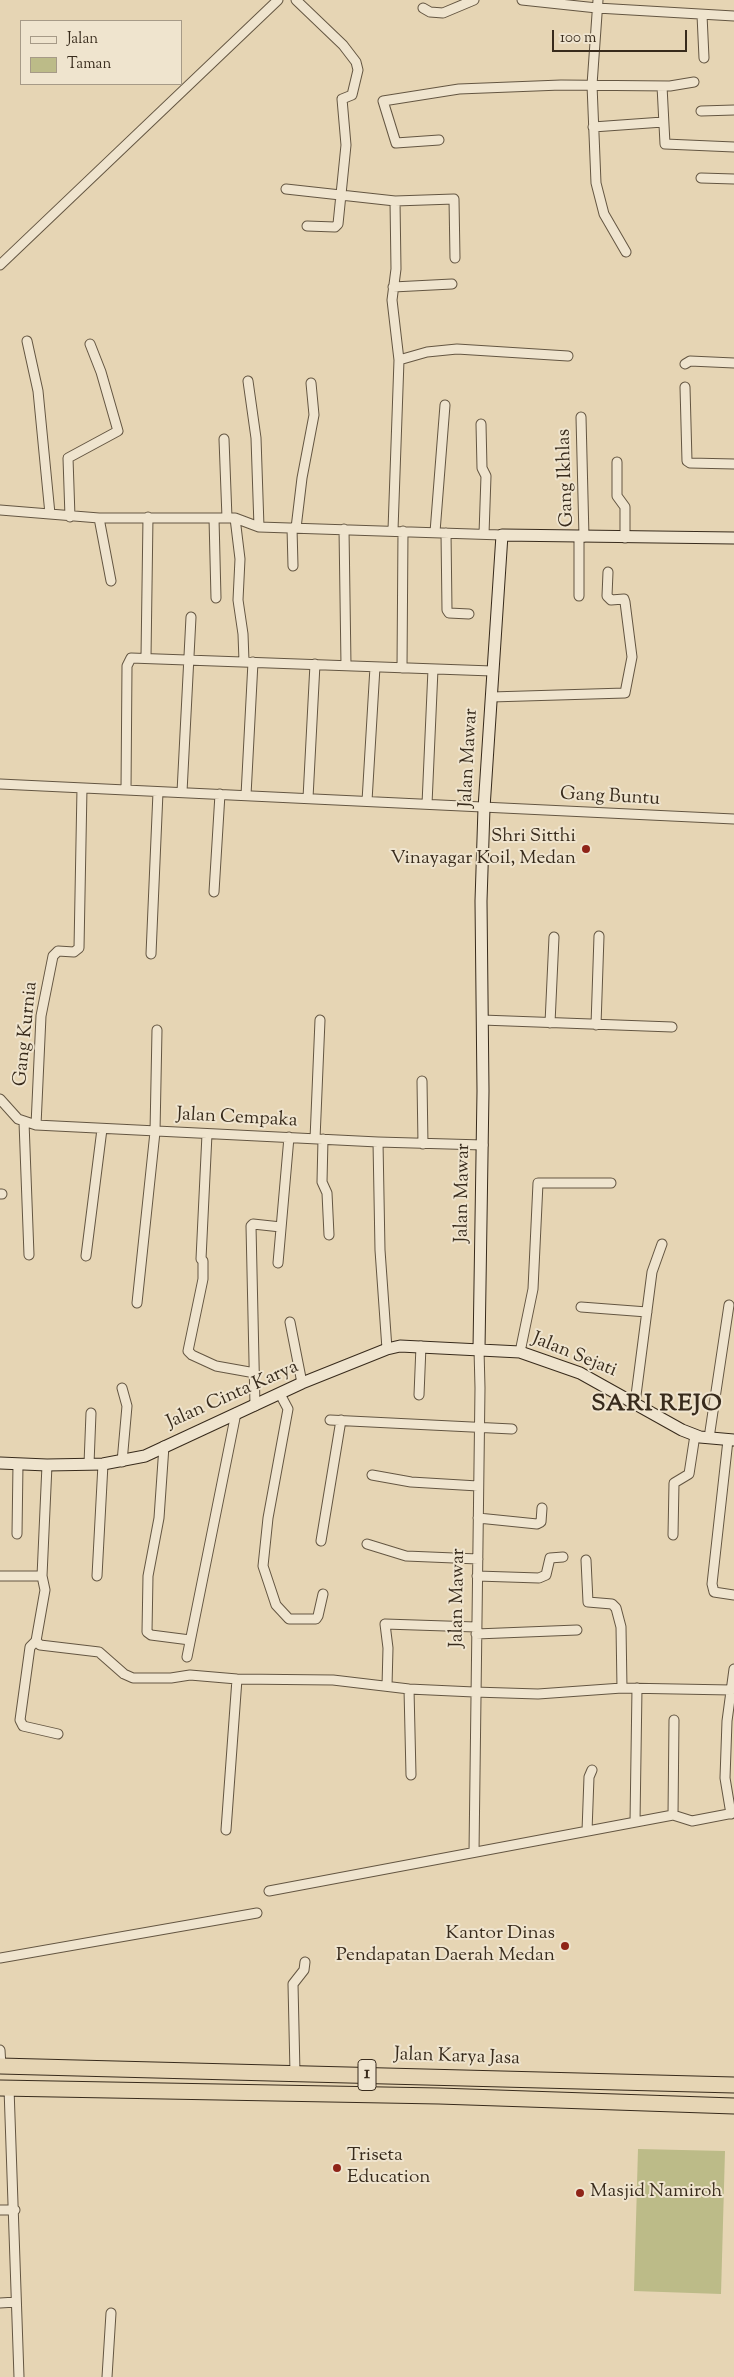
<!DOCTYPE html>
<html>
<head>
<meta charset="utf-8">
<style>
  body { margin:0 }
  #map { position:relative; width:734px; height:2377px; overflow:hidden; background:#e6d5b4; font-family:"Sorts Mill Goudy",serif }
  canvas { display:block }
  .legend { position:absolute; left:20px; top:20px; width:162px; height:65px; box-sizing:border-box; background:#efe4ce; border:1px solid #a69a87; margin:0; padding:6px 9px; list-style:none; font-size:15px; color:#382b1c }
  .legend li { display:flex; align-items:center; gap:10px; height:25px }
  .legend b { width:25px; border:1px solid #a69a87 }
  .scale { position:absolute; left:552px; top:30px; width:135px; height:22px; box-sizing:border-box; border:2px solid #382b1c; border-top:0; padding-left:6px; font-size:15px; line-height:18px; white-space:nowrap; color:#382b1c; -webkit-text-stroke:4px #efe4ce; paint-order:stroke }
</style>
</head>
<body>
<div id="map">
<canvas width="734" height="2377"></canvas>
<ul class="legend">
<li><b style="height:6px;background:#efe4ce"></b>Jalan</li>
<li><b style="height:14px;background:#bcbb88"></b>Taman</li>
</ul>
<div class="scale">100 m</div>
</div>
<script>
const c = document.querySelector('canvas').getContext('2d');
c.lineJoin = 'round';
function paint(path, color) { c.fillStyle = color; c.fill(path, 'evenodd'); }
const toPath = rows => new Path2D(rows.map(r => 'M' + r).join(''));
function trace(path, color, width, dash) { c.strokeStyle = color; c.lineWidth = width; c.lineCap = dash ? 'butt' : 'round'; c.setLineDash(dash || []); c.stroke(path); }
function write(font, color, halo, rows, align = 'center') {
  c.font = font + ' "Sorts Mill Goudy",serif'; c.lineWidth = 4; c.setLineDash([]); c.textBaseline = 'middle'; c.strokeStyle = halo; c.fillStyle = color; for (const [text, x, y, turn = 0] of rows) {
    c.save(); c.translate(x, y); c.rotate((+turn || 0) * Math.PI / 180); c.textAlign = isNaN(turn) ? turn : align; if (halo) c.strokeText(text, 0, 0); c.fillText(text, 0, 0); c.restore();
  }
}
paint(toPath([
  [638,2149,725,2151,721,2294,634,2291]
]), '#bcbb88');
const street = toPath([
  [296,0,343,45,356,62,358,70,352,95,342,99,346,145,338,224,335,227,307,226],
  [522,0,597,8,734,16],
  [598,0,592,85,596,183,604,214,626,252],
  [423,8,430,12,443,13,474,0],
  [702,15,704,58],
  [662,86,665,144,734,147],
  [701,111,734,110],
  [593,127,663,122],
  [439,140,396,143,383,101,459,89,561,85,670,86,694,82],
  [701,178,734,179],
  [286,189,395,201,454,199,455,258],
  [0,265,278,0],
  [393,287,452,284],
  [27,341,38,391,50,514],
  [399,360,427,352,457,349,568,356],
  [685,364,690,361,734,363],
  [248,381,256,438,259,527],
  [685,387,687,461,690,463,734,464],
  [581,417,584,537],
  [481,424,482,468,486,476,484,534],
  [224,439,227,518],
  [617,462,617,496,625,507,625,538],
  [0,510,99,518,235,518,259,527,502,535],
  [70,517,68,458,118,431,101,372,90,344],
  [99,518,111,581],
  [214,518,216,598],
  [235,518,240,559,238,600,243,634,244,661],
  [292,528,293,566],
  [296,528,302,478,314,415,311,383],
  [344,529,346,665],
  [393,530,399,360,392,300,396,269,395,201],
  [435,532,445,405],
  [446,533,447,610,449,613,469,614],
  [579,537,579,596],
  [146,657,148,517],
  [402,668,403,531],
  [491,697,625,693,632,657,625,602,624,599,611,600,607,596,608,572],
  [0,784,734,819],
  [126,790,127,666,131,658,492,671],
  [182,792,191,617],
  [246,795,253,662],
  [308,798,315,664],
  [367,801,375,667],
  [427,804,433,669],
  [214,892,220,794],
  [151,954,158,792],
  [482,1020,672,1027],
  [550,1023,554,937],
  [596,1025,599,936],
  [422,1081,423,1144],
  [0,1099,18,1119,36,1125,378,1142,483,1145],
  [24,1122,29,1255],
  [36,1125,41,1016,53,956,58,951,74,952,79,948,82,788],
  [207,1134,201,1259,203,1261,203,1279,188,1351,192,1355,216,1366,255,1373],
  [315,1139,320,1020],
  [323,1139,322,1182,327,1193,329,1235],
  [378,1142,380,1250,387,1349],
  [0,1194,2,1194],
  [86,1256,102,1129],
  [278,1263,289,1137],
  [137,1303,155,1132,157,1030],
  [581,1307,647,1312],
  [290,1322,302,1383],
  [520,1352,533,1289,538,1183,611,1183],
  [122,1388,127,1406,122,1462],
  [280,1394,288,1409,268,1518,263,1566,276,1605,289,1619,316,1619,318,1616,323,1594],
  [419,1395,421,1346],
  [635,1403,652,1272,662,1244],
  [255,1406,251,1226,253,1224,281,1227],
  [330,1420,512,1429],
  [709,1438,729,1305],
  [728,1440,712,1584,714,1592,734,1595],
  [164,1446,159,1518,148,1576,147,1632,151,1635,190,1640],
  [89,1464,91,1413],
  [47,1465,42,1576,45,1590,36,1641,30,1647,20,1720,23,1726,58,1734],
  [372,1475,411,1482,478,1486],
  [478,1518,537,1524,541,1522,542,1508],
  [17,1534,18,1464],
  [673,1535,674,1483,689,1474,695,1435],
  [321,1541,341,1420],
  [367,1544,406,1556,478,1559],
  [586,1560,588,1602,612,1604,616,1608,621,1627,622,1688],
  [0,1576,42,1576],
  [97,1576,103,1464],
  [477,1576,539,1578,546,1575,550,1558,563,1557],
  [476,1634,577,1630],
  [36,1641,40,1645,99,1652,124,1674,133,1678,171,1678,190,1675,237,1679,333,1680,409,1689,474,1692,538,1694,622,1688,731,1690],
  [187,1657,236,1413],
  [387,1686,388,1648,385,1624,476,1627],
  [409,1689,411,1775],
  [731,1814,725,1778,727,1721,734,1669],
  [673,1815,674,1720],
  [635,1822,637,1688],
  [226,1830,237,1679],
  [587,1831,589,1777,592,1770],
  [474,1852,480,1388,479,1349],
  [269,1891,673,1815,692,1821,734,1813],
  [0,1958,257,1913],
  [0,2050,1,2066],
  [295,2073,293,1984,304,1970,305,1962],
  [9,2088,19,2377],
  [0,2210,15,2210],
  [0,2303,16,2302],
  [107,2377,111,2313]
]);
const secondary = toPath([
  [479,1349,483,1091,481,901,484,808,502,535,734,538],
  [0,1463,47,1465,103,1464,145,1456,302,1383,387,1349,400,1346,520,1352,580,1373,682,1430,700,1437,734,1440]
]);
const highway = toPath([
  [0,2066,734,2085],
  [0,2088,439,2096,734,2106]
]);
trace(street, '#645642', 11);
trace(secondary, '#382b1c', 13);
trace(highway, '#382b1c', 17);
trace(street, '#efe4ce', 9);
trace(secondary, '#efe4ce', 11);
trace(highway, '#e6d5b4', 15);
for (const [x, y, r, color] of [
  [586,849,5,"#8f2418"],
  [565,1946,5,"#8f2418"],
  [337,2168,5,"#8f2418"],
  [580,2193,5,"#8f2418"]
]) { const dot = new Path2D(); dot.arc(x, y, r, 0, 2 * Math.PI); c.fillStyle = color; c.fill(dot); trace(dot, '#efe4ce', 2); }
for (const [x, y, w] of [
  [367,2075,18]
]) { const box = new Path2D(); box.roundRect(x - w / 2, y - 15.5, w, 31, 4); c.fillStyle = '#efe4ce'; c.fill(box); trace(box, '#382b1c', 1); }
write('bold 18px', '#382b1c', null, [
  ["1",367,2075]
]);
write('19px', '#382b1c', '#efe4ce', [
  ["Gang Ikhlas",567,478,-92],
  ["Jalan Mawar",470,758,-87],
  ["Gang Buntu",610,798,3],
  ["Gang Kurnia",27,1034,-84],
  ["Jalan Cempaka",237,1119,3],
  ["Jalan Mawar",464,1193,-89],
  ["Jalan Sejati",574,1356,22],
  ["Jalan Cinta Karya",233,1396,-24],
  ["Jalan Mawar",459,1598,-89],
  ["Jalan Karya Jasa",457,2058,2]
]);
write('19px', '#382b1c', '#efe4ce', [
  ["Shri Sitthi",576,838],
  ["Vinayagar Koil, Medan",576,860],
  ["Kantor Dinas",555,1935],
  ["Pendapatan Daerah Medan",555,1957],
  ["Triseta",347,2157,"left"],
  ["Education",347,2179,"left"],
  ["Masjid Namiroh",590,2193,"left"]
], 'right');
c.letterSpacing = '1px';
write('bold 24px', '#382b1c', '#efe4ce', [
  ["SARI REJO",657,1406]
]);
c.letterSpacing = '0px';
</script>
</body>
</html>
